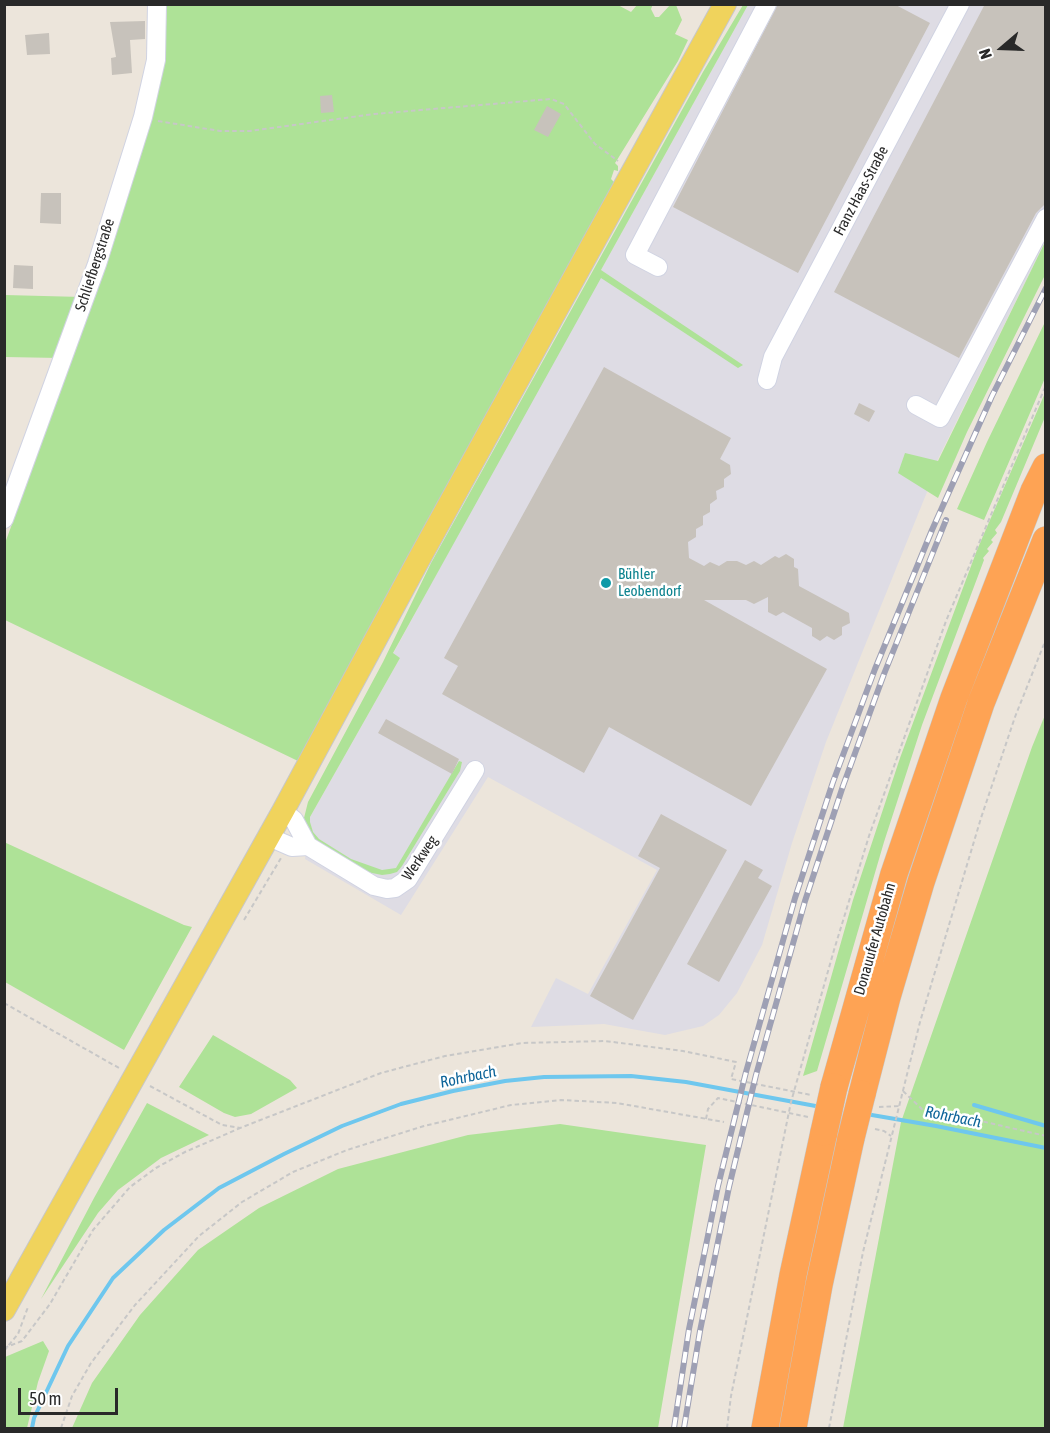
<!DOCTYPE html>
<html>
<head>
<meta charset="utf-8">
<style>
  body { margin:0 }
  #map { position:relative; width:1050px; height:1433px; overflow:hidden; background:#ece5db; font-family:"Asap Condensed",sans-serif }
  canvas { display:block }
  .frame { position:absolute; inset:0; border:6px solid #292929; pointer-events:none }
  .north { position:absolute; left:972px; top:18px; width:60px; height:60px; -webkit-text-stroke:4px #fff; paint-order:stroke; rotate:251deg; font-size:16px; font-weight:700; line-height:24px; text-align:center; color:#292929 }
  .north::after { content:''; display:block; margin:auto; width:21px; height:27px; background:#292929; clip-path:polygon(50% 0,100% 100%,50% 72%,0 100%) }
  .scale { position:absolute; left:18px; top:1388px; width:100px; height:27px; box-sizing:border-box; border:3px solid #292929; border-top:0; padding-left:8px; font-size:18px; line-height:21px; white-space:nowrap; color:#292929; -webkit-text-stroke:4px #fff; paint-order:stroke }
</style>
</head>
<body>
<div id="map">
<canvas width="1050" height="1433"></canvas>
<div class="frame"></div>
<div class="north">N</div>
<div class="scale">50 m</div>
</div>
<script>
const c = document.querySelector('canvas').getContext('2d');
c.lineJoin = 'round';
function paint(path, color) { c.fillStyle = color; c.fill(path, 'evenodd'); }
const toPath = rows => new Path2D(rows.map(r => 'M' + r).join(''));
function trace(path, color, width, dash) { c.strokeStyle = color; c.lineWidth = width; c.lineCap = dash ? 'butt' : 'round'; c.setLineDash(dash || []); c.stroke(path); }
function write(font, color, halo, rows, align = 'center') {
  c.font = font + ' "Asap Condensed",sans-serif'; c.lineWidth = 5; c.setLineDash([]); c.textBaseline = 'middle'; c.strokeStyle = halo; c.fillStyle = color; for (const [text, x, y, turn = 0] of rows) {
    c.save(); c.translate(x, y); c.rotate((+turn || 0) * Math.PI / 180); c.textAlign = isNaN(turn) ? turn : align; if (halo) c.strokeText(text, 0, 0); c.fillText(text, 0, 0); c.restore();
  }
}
paint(toPath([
  [748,5,1045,5,1045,242,937,461,927,492,826,742,792,843,762,945,737,993,719,1015,703,1026,665,1035,604,1024,531,1027,556,978,588,994,657,870,488,777,401,915,305,859,310,817,400,658,393,654,601,270]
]), '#dedce4');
paint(toPath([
  [616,4,631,12,637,5,653,4,651,9,655,17,659,17,670,5,676,5,682,20,675,34,688,40,678,61,617,160,615,163,618,166,618,171,614,170,611,179,614,182,605,204,298,761,5,620,4,546,107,264,133,179,152,111,165,51,167,5],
  [743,5,748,5,601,270,743,365,738,368,601,278,393,653,400,658,310,817,310,822,313,832,319,839,351,859,382,870,396,868,459,761,462,762,460,771,402,866,397,872,390,874,382,875,367,872,315,842,305,825,304,818,308,802,383,662,431,563,703,72],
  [1045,242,1045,275,967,432,938,498,898,473,905,453,938,461],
  [5,295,82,297,60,358,5,357],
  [1045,322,1045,378,984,520,957,509,987,442],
  [1045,393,1045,417,1001,522,995,530,997,533,991,540,993,542,987,549,989,551,983,558,984,560,922,725,884,842,817,1071,803,1076,853,900,900,758,977,550],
  [1045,715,1045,1428,843,1428,901,1122,1032,747],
  [4,842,184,925,192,927,124,1050,5,982],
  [213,1035,290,1080,297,1088,251,1114,235,1117,224,1113,179,1087],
  [147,1103,209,1135,161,1158,118,1190,98,1213,41,1299,94,1198],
  [560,1124,706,1145,658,1428,72,1428,92,1383,140,1315,198,1250,259,1208,338,1169,468,1135],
  [43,1341,49,1351,38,1382,27,1428,5,1428,5,1357]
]), '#aee297');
trace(toPath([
  [974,1105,1046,1126],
  [866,1114,936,1126,1046,1148],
  [32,1428,34,1418,68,1346,113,1278,164,1230,219,1188,284,1154,342,1126,401,1104,453,1091,505,1081,544,1077,631,1076,686,1082,821,1107]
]), '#6ec7ee', 4);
paint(toPath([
  [778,4,894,4,930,23,798,273,673,207],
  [985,4,1046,4,1046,203,1036,213,959,358,834,292],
  [145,21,145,39,130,40,132,73,112,75,111,58,116,57,110,22],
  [49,33,50,54,27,55,25,35],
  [332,95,334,112,321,113,320,96],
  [547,106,561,114,548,137,534,130],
  [41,193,61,193,61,224,40,223],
  [14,265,33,266,33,289,13,288],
  [604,367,731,438,720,459,730,465,731,474,724,479,724,487,716,491,717,499,710,504,710,512,703,516,703,525,696,529,696,537,688,542,689,558,704,566,710,562,719,566,727,561,737,561,746,565,754,561,761,565,775,556,779,558,786,554,794,559,794,567,798,569,799,586,849,613,850,623,842,627,842,635,834,640,827,636,820,641,812,636,812,628,783,612,776,616,768,612,768,597,754,604,746,600,704,600,827,669,751,806,609,727,584,773,442,694,458,666,444,658],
  [859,403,875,411,869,422,854,414],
  [386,719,459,759,452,774,378,733],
  [661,814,727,850,633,1020,590,996,660,868,638,856],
  [745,860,763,870,758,878,772,886,719,982,687,964]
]), '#c7c2bb');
const minor = toPath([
  [658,267,635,255,767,4],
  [767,380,773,357,960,4],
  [916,405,940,418,1046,218],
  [4,519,97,264,143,117,156,60,157,4],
  [283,811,294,820,308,846],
  [269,837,292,847,308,846],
  [308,846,374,886,387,889,395,888,408,879,475,770]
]);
const major = toPath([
  [4,1310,283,811,418,561,725,4]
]);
const highway = toPath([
  [834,1087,894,874,954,698,1034,491,1046,467],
  [862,1094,887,997,921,882,981,703,1046,540],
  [765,1428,793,1275,824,1132],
  [793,1428,819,1285,851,1138]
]);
trace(minor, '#d0d3e2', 20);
trace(major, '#c7c7c7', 24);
trace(highway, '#c7c7c7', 28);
trace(toPath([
  [158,121,220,131,250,131,374,114,551,99,564,104,595,144,618,161],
  [244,920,281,858],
  [4,1003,119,1068],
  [150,1086,222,1125,240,1128,381,1073,445,1056,522,1043,605,1041,683,1051,736,1062,731,1079,811,1095],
  [903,1091,926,1113,972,1119,1046,1136],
  [879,1107,899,1106],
  [706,1119,708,1109,718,1098,808,1117],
  [875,1129,884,1131,891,1136],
  [4,1348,22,1341,50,1304,93,1230,130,1187,156,1168,185,1152,240,1128],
  [4,1351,18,1334,28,1307],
  [61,1428,72,1396,91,1363,135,1305,199,1236,242,1202,293,1172,347,1150,424,1126,511,1105,561,1100,617,1103,724,1122],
  [727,1428,731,1396,791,1102,834,950,869,836,946,621,1046,385],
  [829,1428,863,1252,920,1022,981,818,1015,717,1046,639]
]), '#c7c7c7', 2, [4.5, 3]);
trace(minor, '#fff', 18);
trace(major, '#f0d35c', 22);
trace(highway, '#fea354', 27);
const rail = toPath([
  [674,1428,689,1329,718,1186,746,1072,795,898,833,782,875,669,932,530,992,396,1046,288],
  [684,1428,700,1331,729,1187,756,1075,805,901,843,786,884,674,946,520]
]);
trace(rail, '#9ea0b4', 6);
trace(rail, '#fff', 4, [11]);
const highwayBridge = toPath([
  [824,1132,834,1087],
  [851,1138,862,1094]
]);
trace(highwayBridge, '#c7c7c7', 28, []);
trace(highwayBridge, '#fea354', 27);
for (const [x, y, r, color] of [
  [606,583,6,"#0f9aa8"]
]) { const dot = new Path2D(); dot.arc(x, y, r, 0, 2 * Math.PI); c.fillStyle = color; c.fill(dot); trace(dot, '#fff', 2); }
write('15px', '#292929', '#fff', [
  ["Franz Haas-Straße",861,191,-62],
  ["Schliefbergstraße",95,265,-72],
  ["Werkweg",420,858,-56],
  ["Donauufer Autobahn",875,939,-74]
]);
write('15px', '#0d838f', '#fff', [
  ["Bühler",618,574],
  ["Leobendorf",618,591]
], 'left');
write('italic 16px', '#0d6499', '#fff', [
  ["Rohrbach",468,1077,-12],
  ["Rohrbach",953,1117,11]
]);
</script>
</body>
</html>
